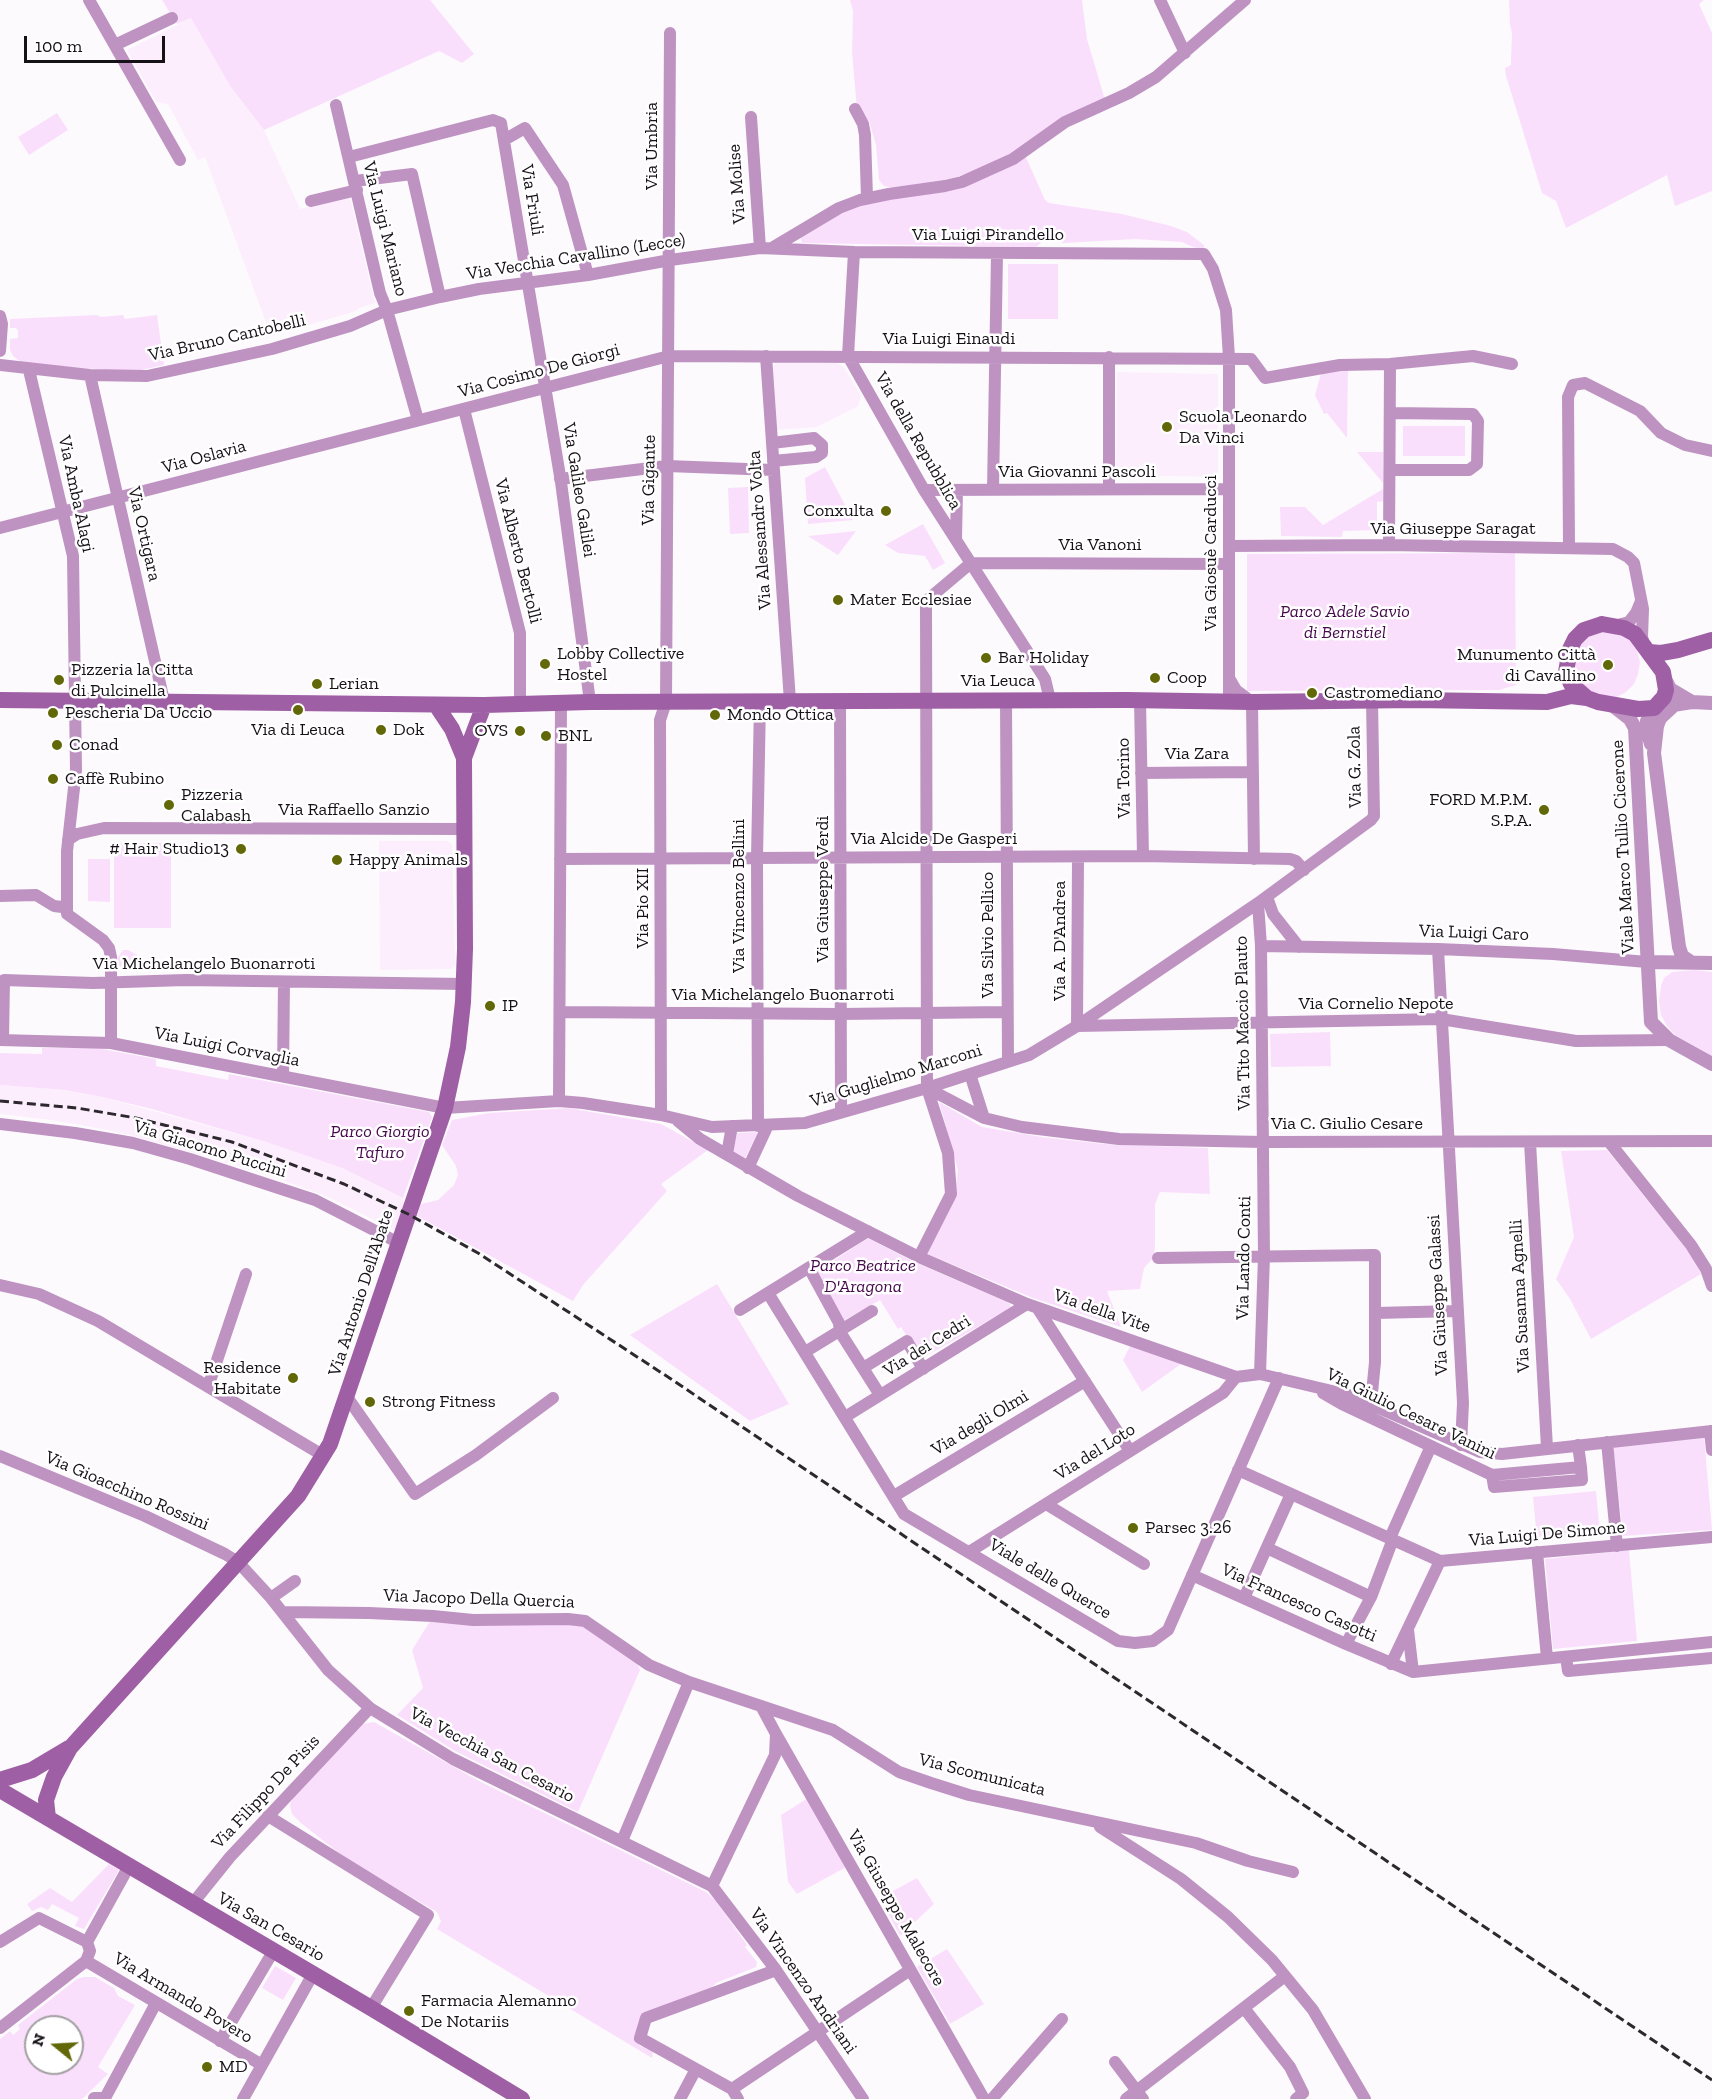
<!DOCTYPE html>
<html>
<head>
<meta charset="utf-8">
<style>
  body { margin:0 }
  #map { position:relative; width:1712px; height:2099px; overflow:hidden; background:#fdfafd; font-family:"Zilla Slab",serif }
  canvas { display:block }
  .north { position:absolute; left:24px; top:2015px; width:60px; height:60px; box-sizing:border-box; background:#fff; border:2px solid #a29fa2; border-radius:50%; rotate:288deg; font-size:16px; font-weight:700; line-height:24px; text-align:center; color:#161017 }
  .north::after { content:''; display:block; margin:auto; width:21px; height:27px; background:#626808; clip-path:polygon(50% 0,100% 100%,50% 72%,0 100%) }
  .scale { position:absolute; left:24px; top:36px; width:141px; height:27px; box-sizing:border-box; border:3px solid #161017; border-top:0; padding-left:8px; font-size:18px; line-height:21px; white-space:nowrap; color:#161017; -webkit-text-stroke:4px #fff; paint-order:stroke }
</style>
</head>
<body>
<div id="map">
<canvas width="1712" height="2099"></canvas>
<div class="north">N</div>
<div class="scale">100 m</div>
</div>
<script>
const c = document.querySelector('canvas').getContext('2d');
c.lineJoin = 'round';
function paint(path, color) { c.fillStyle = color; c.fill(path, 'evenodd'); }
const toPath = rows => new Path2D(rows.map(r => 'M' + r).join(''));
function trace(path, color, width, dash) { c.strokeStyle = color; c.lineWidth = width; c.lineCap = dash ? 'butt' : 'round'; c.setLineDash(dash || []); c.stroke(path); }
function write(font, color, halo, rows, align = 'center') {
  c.font = font + ' "Zilla Slab",serif'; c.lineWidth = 5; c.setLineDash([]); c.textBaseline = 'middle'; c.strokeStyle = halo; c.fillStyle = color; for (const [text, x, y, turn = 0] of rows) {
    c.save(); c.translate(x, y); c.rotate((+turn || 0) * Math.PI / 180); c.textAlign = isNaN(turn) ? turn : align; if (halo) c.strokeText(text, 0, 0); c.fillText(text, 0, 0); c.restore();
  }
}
paint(toPath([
  [191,18,230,86,264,130,300,209,350,197,375,303,359,308,356,311,271,336,205,157,198,160,168,104,156,102,127,50],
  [776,363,837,363,844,367,861,396,858,406,817,427,776,430,772,369],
  [1117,372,1218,374,1218,477,1116,475],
  [379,841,448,841,452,845,455,965,451,969,380,970],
  [0,1085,65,1090,102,1097,263,1141,342,1168,403,1198,403,1202,406,1204,396,1231,328,1197,277,1178,212,1158,142,1138,107,1130,52,1120,0,1114]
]), '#fceefd');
paint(toPath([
  [162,0,430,0,474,54,462,63,439,51,264,130,230,86,191,18,177,24],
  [850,0,1082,0,1087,39,1105,100,1008,157,982,169,950,179,893,188,884,186,879,180,876,145,869,121,857,109,852,52,853,11],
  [1509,0,1704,0,1699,4,1712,33,1712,191,1675,206,1667,175,1566,228,1556,201,1542,193,1506,76,1505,68,1511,65,1511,60,1512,33,1510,25],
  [57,113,68,130,29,155,18,137],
  [1025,155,1045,200,1049,203,1122,214,1171,226,1187,232,1204,245,1204,249,1193,247,1182,242,1135,239,1064,243,1045,240,1036,247,802,243,800,236,854,206,883,199,931,193],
  [1008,264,1058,264,1058,319,1008,319],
  [96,315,102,317,123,315,125,319,157,315,164,365,132,372,22,363,13,356,10,350,10,339,18,338,18,331,16,328,10,328,10,319],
  [1348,367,1347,438,1327,413,1324,414,1315,395,1322,370],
  [1403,426,1465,426,1465,456,1403,456],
  [1357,452,1383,452,1383,483],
  [825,467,853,520,808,524,805,478],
  [748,487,749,533,730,534,728,488],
  [1383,489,1384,501,1377,502,1377,530,1343,531,1342,537,1281,536,1280,507,1305,507,1323,525],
  [923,524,945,563,933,570,925,556,898,553,885,545],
  [856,531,838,555,808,536],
  [1515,553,1516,685,1499,690,1247,691,1247,554],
  [1609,629,1631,640,1637,650,1640,662,1638,674,1634,684,1626,692,1617,697,1595,697,1572,675,1572,654,1586,635],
  [114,843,171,843,171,928,114,928],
  [88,859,110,859,110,902,88,901],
  [123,950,128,950,141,957,148,963,147,966,136,969,119,967,117,959],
  [1694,970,1712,972,1712,1056,1675,1035,1667,1026,1661,1015,1659,1001,1661,986,1664,978,1672,972],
  [1330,1032,1331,1066,1271,1067,1270,1034],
  [42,1048,97,1048,156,1059,156,1066,228,1080,229,1074,429,1112,432,1117,403,1198,342,1168,307,1156,263,1141,152,1109,102,1097,65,1090,0,1085,0,1053,42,1054],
  [939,1102,982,1127,1042,1137,1104,1144,1208,1148,1210,1194,1160,1192,1155,1204,1155,1245,1154,1257,1144,1268,1140,1289,1107,1291,1121,1327,1033,1298,927,1254,954,1200,958,1170],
  [568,1108,661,1124,708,1150,661,1184,667,1191,583,1285,573,1301,417,1216,421,1204,438,1200,454,1185,458,1175,456,1166,442,1145,452,1120,489,1113],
  [756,1132,757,1134,745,1158,733,1151,737,1133],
  [1607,1150,1694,1258,1701,1274,1591,1339,1570,1299,1556,1279,1574,1237,1561,1151],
  [868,1238,912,1261,1005,1301,1010,1304,1011,1308,921,1359,901,1327,898,1329,880,1300,843,1321,817,1274,819,1270],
  [717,1284,789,1404,750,1421,630,1335],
  [1130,1346,1181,1364,1142,1392,1123,1360],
  [1704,1436,1712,1530,1623,1536,1613,1446],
  [1596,1491,1600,1534,1537,1539,1533,1497],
  [1629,1550,1637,1641,1553,1649,1545,1559],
  [432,1618,471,1624,558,1625,571,1622,588,1628,636,1660,640,1670,578,1812,455,1751,397,1715,423,1688,412,1650],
  [374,1722,479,1781,706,1892,716,1901,747,1945,745,1947,757,1962,756,1967,716,1983,710,1989,645,2013,638,2023,637,2038,640,2046,652,2049,653,2052,652,2058,437,1929,441,1921,437,1912,349,1861,301,1823,292,1814,290,1805,293,1797,363,1724],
  [808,1798,848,1866,797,1894,788,1882,781,1815],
  [109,1864,119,1870,84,1929,75,1926,79,1918,52,1904,48,1910,41,1907,32,1911,27,1904,50,1888,72,1902],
  [917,1878,934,1904,900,1936,880,1898],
  [947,1949,984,2004,950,2024,917,1967],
  [275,1966,296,1978,283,2000,262,1988],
  [84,1977,95,1977,114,1988,118,1996,135,2005,98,2067,108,2074,82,2099,0,2099,0,2039,10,2031,13,2035,20,2029,18,2025,77,1979],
  [36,2027,72,2027,72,2063,36,2063]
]), '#fadffc');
trace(toPath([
  [89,0,180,160],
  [1160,0,1185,53],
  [115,45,172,18],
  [336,105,380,293,387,310,418,420],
  [855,109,863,124,865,135,867,198],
  [751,117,760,248],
  [504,140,525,128,563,185,588,275],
  [349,157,493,120,501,123,561,482,590,702],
  [355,181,412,174,440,297],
  [311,201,357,190],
  [772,248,839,208,860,200,889,194,945,186,962,182,1013,159,1065,122,1129,93,1156,77,1245,0],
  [854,252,848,356,924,490,1045,679,1050,700],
  [0,316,2,324,0,351],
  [766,356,790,701],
  [1109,357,1109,489],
  [0,365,90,375,147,376,272,349,350,326,387,310,440,297,479,289,588,275,670,260,760,248,854,252,1204,254,1213,269,1226,310,1229,358,1229,702],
  [29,370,73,556,76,770,67,851,67,914,103,940,109,948,111,957,111,1043],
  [90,375,164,701],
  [464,409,520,633,520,704],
  [772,443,814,438,822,445,822,453,816,457,773,461],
  [1390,470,1469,470,1477,464,1478,421,1473,414,1390,413],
  [560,479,667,466,774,470],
  [924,490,1229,489],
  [993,490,997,254],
  [0,528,669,356,1251,359,1265,378,1340,365,1390,364,1473,356,1512,364],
  [956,539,957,490],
  [1389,545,1390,364],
  [1229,546,1389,545,1613,549,1628,557,1634,563,1643,609,1642,637,1644,644],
  [1569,548,1568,397,1573,385,1585,383,1640,411,1661,433,1685,445,1712,451],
  [1614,626,1629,622,1636,613,1641,601],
  [1229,678,1236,690,1252,702,1254,859],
  [1006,700,1008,1061],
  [1140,700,1143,856],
  [840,701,841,1112],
  [1141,773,1253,772],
  [68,840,77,834,104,828,464,829],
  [1078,857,1077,1026,1441,1019,1576,1041,1669,1040],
  [560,859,1143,856,1290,859,1296,861,1304,870],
  [0,896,36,895,54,906,62,907,66,904],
  [1267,897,1273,914,1299,947],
  [1258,903,1261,946,1264,1256,1260,1374],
  [1261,946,1438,949,1553,954,1647,962],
  [1438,949,1463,1403,1461,1445],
  [560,1012,841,1014,1006,1012],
  [0,1040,111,1043,445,1108,559,1101,583,1103,661,1115,712,1127,805,1123,927,1088,1029,1055,1077,1026,1258,903,1371,820,1374,816,1372,701],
  [3,1040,4,980,93,983,185,980,464,984],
  [970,1074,984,1118],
  [283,1076,284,982],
  [927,1088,984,1118,1022,1127,1119,1139,1263,1142,1712,1141],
  [559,1101,561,703],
  [661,1115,660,720,666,702,670,33],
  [678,1121,700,1139,798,1196,919,1257,1027,1304,1236,1377,1260,1374,1349,1395,1480,1452,1502,1454,1712,1431],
  [0,1124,75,1133,133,1143,190,1159,315,1200,399,1243],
  [758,1126,757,857,760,702],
  [1530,1142,1547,1448],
  [1610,1143,1691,1245,1706,1269,1712,1286],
  [727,1154,732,1126],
  [748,1168,768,1125],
  [919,1257,951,1194,948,1153,927,1088,926,601,971,563,1229,564],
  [1158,1258,1375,1255,1375,1362,1371,1403],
  [809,1268,839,1323,840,1332,880,1395],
  [0,1285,39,1294,98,1321,324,1456],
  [768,1293,904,1514,1118,1641,1135,1643,1153,1641,1168,1630,1279,1378],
  [1038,1309,1130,1451],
  [740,1310,868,1231],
  [1376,1313,1456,1311],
  [805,1352,872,1311],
  [863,1368,907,1341,923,1369],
  [208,1387,246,1274],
  [1323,1393,1342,1404,1492,1475,1581,1467,1578,1445],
  [347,1397,415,1494,476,1455,553,1398],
  [845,1417,1027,1304],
  [1710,1431,1712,1450],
  [1607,1442,1617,1546],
  [0,1456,145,1516,225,1554,238,1562,271,1598,328,1670,370,1708,453,1759,712,1886,776,1970,863,2099],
  [1238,1470,1440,1561,1712,1537],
  [1492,1475,1494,1487,1582,1480,1581,1467],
  [894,1496,1085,1381],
  [1046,1504,1144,1564],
  [1390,1538,1431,1446],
  [1267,1548,1371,1597],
  [969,1552,1223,1393,1236,1377],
  [1537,1552,1547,1658],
  [1192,1575,1346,1644,1413,1672,1712,1642],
  [271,1598,295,1581],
  [1244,1598,1291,1494],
  [282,1612,369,1613,433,1616,473,1620,568,1619,585,1621,649,1665,689,1682,761,1706],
  [1408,1630,1413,1672],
  [1346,1644,1371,1597,1393,1539],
  [1566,1657,1568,1671,1712,1658],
  [1391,1664,1440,1561],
  [776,1734,984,2099],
  [268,1816,428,1915,371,2008],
  [1100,1827,1181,1879,1228,1917,1272,1960,1313,2010,1365,2099],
  [622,1841,689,1682],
  [712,1886,775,1755,776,1734,761,1706,833,1730,899,1772,931,1783,969,1795,1196,1843,1248,1861,1293,1872],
  [193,1903,230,1857,370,1708],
  [0,1942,39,1918,87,1942],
  [86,1961,262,2065],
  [1244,2008,1290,2067,1303,2093,1296,2099],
  [0,2028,86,1961,90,1951,87,1942,129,1866],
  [220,2041,274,1950],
  [1115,2062,1143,2099],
  [732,2089,910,1970],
  [94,2098,105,2098,156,2003],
  [243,2099,313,1974],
  [680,2099,696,2069],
  [738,2099,732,2089,640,2038,646,2018,776,1970],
  [992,2099,1062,2019],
  [1126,2099,1285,1976]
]), '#be93c2', 12);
trace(toPath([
  [1665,679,1670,689,1692,702],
  [1612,705,1630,719,1635,728,1651,1022,1669,1040,1712,1064],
  [1673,706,1660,718,1657,726,1654,753,1679,947,1682,956,1691,962],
  [1651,744,1647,730,1647,721,1654,708,1692,702,1712,703],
  [1647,962,1712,963]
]), '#be93c2', 14);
trace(toPath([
  [1602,624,1624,628,1635,634,1663,672,1666,690,1664,697,1654,708,1638,709,1598,702,1587,698,1571,684,1566,672,1570,649,1575,639,1584,630,1602,624],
  [1649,652,1661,653,1678,650,1712,640],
  [0,700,484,705,590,702,1127,700,1252,702,1415,700,1547,702,1571,696,1587,698],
  [436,705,452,729,464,758],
  [0,1780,32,1770,69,1748],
  [0,1790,371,2008,522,2099],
  [48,1818,46,1800,54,1777,70,1748,298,1496,330,1444,445,1108,458,1047,463,1002,465,949,464,758,484,705]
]), '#9e5fa5', 16);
trace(toPath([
  [0,1101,77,1108,136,1118,232,1142,344,1184,408,1214,478,1253,671,1379,1712,2080]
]), '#2d282e', 3, [9, 4.5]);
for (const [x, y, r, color] of [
  [1167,427,6,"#626808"],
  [886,511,6,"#626808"],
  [838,600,6,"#626808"],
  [986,658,6,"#626808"],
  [545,664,6,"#626808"],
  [1608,665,6,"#626808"],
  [1155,678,6,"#626808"],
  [59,680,6,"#626808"],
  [317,684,6,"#626808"],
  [1312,693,6,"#626808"],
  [298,710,6,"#626808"],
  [53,713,6,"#626808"],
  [715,715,6,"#626808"],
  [381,730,6,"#626808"],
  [520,731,6,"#626808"],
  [546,736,6,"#626808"],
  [57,745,6,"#626808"],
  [53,779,6,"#626808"],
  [169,805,6,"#626808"],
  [1544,810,6,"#626808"],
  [241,849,6,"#626808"],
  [337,860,6,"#626808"],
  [490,1006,6,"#626808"],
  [293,1378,6,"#626808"],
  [370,1402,6,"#626808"],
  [1133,1528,6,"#626808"],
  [409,2011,6,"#626808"],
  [207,2067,6,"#626808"]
]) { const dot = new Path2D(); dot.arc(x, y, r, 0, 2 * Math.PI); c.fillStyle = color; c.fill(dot); trace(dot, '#fff', 2); }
write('18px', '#161017', '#fff', [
  ["Via Umbria",652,146,-90],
  ["Via Molise",737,184,-94],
  ["Via Friuli",532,200,81],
  ["Via Luigi Mariano",385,229,76],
  ["Via Luigi Pirandello",988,235],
  ["Via Vecchia Cavallino (Lecce)",576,257,-9],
  ["Via Bruno Cantobelli",227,338,-13],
  ["Via Luigi Einaudi",949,339],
  ["Via Cosimo De Giorgi",539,371,-15],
  ["Via della Repubblica",918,441,60],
  ["Via Oslavia",204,457,-15],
  ["Via Giovanni Pascoli",1077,472],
  ["Via Gigante",649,480,-89],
  ["Via Galileo Galilei",579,490,81],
  ["Via Amba Alagi",76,494,78],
  ["Via Giuseppe Saragat",1453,529],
  ["Via Alessandro Volta",760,530,-94],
  ["Via Ortigara",144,534,77],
  ["Via Vanoni",1100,545],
  ["Via Alberto Bertolli",518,551,76],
  ["Via Giosuè Carducci",1211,553,-90],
  ["Via Leuca",998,681],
  ["Via Zara",1197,754],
  ["Via G. Zola",1355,767,-91],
  ["Via Torino",1124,778,-91],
  ["Via Raffaello Sanzio",354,810],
  ["Via Alcide De Gasperi",934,839],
  ["Viale Marco Tullio Cicerone",1623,847,-93],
  ["Via Giuseppe Verdi",823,889,-90],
  ["Via Vincenzo Bellini",739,896,-90],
  ["Via Pio XII",643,908,-90],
  ["Via Luigi Caro",1474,933,2],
  ["Via Silvio Pellico",988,935,-90],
  ["Via A. D'Andrea",1060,941,-90],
  ["Via Michelangelo Buonarroti",204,964],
  ["Via Michelangelo Buonarroti",783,995],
  ["Via Cornelio Nepote",1376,1004],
  ["Via Tito Maccio Plauto",1243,1023,-91],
  ["Via Luigi Corvaglia",227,1047,11],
  ["Via Guglielmo Marconi",896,1076,-17],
  ["Via C. Giulio Cesare",1347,1124],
  ["Via Giacomo Puccini",210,1149,17],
  ["Via Lando Conti",1244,1258,-89],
  ["Via Antonio Dell'Abate",361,1293,-72],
  ["Via Giuseppe Galassi",1438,1295,-93],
  ["Via Susanna Agnelli",1520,1296,-93],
  ["Via della Vite",1102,1311,19],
  ["Via dei Cedri",927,1346,-32],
  ["Via Giulio Cesare Vanini",1411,1414,26],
  ["Via degli Olmi",980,1423,-31],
  ["Via del Loto",1095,1452,-32],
  ["Via Gioacchino Rossini",127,1491,23],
  ["Via Luigi De Simone",1547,1534,-5],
  ["Viale delle Querce",1050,1579,31],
  ["Via Jacopo Della Quercia",479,1599,2],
  ["Via Francesco Casotti",1299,1603,24],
  ["Via Vecchia San Cesario",492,1755,28],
  ["Via Scomunicata",982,1775,14],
  ["Via Filippo De Pisis",266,1792,-47],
  ["Via Giuseppe Malecore",896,1908,60],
  ["Via San Cesario",271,1927,30],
  ["Via Vincenzo Andriani",803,1981,55],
  ["Via Armando Povero",183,1998,31]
]);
write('18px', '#161017', '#fff', [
  ["Scuola Leonardo",1179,417],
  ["Da Vinci",1179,438],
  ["Conxulta",874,511,"right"],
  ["Mater Ecclesiae",850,600],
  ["Lobby Collective",557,654],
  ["Hostel",557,675],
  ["Munumento Città",1596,655,"right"],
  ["di Cavallino",1596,676,"right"],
  ["Bar Holiday",998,658],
  ["Pizzeria la Citta",71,670],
  ["di Pulcinella",71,691],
  ["Coop",1167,678],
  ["Lerian",329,684],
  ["Castromediano",1324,693],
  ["Pescheria Da Uccio",65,713],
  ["Mondo Ottica",727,715],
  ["Via di Leuca",298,730,"center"],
  ["Dok",393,730],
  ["OVS",508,731,"right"],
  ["BNL",558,736],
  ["Conad",69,745],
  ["Caffè Rubino",65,779],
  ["Pizzeria",181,795],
  ["Calabash",181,816],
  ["FORD M.P.M.",1532,800,"right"],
  ["S.P.A.",1532,821,"right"],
  ["# Hair Studio13",229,849,"right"],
  ["Happy Animals",349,860],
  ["IP",502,1006],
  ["Residence",281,1368,"right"],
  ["Habitate",281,1389,"right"],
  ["Strong Fitness",382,1402],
  ["Parsec 3.26",1145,1528],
  ["Farmacia Alemanno",421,2001],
  ["De Notariis",421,2022],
  ["MD",219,2067]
], 'left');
write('italic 18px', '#47094d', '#fff', [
  ["Parco Adele Savio",1345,612],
  ["di Bernstiel",1345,633],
  ["Parco Giorgio",380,1132],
  ["Tafuro",380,1153],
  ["Parco Beatrice",863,1266],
  ["D'Aragona",863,1287]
]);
</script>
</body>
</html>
